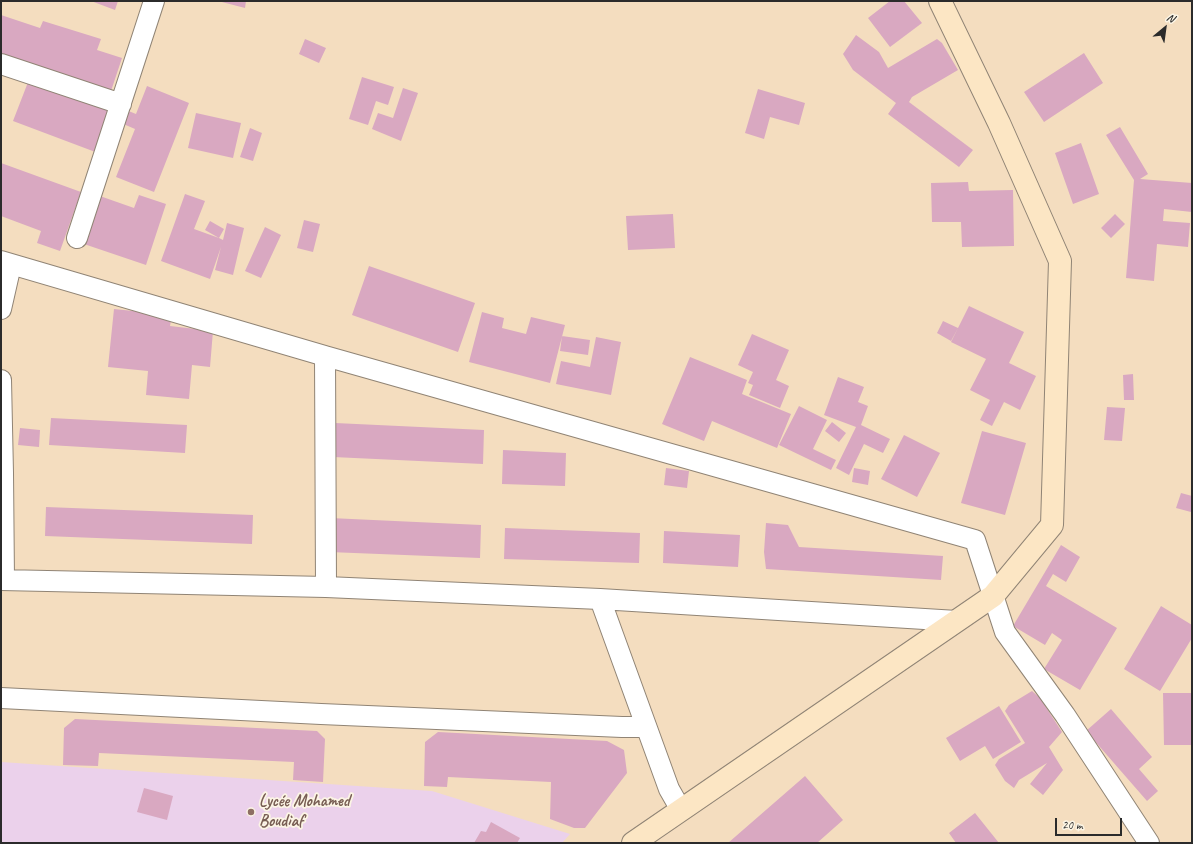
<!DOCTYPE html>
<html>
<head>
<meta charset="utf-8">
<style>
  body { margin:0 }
  #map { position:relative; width:1193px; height:844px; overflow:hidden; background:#f4ddbf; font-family:Caveat,sans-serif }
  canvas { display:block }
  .frame { position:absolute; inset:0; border:2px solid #2b2b2b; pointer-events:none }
  .north { position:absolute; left:1145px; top:8px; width:40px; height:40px; -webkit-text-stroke:3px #fcf5e5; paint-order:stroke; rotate:29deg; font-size:11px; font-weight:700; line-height:16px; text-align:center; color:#2b2b2b }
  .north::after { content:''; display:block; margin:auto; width:14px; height:18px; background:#2b2b2b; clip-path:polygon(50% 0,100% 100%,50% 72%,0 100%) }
  .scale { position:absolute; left:1055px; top:818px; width:67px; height:18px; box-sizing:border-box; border:2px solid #2b2b2b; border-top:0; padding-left:5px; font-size:12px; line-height:14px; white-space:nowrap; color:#2b2b2b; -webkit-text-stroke:3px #fcf5e5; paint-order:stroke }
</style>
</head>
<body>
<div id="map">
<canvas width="1193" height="844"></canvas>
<div class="frame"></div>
<div class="north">N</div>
<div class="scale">20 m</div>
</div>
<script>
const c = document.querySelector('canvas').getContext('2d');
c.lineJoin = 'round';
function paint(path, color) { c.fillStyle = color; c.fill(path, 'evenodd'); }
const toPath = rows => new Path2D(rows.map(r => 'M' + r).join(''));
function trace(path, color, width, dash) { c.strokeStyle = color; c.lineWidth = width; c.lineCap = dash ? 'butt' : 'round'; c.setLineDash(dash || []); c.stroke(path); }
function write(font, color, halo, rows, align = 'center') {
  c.font = font + ' Caveat,sans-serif'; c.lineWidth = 3.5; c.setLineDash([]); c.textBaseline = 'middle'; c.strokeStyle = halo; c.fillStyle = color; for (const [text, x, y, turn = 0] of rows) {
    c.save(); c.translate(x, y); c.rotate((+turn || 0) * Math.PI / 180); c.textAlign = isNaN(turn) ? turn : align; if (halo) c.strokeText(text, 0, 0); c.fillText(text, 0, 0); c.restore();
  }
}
paint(toPath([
  [1,762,432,791,570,834,562,843,1,843]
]), '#ebd1eb');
paint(toPath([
  [91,1,118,1,115,10],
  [218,1,246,1,245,8],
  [890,1,904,1,922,23,890,47,868,18],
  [1,15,40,28,43,21,101,39,97,50,122,58,111,91,1,56],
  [856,35,879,52,888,68,937,39,942,43,958,70,912,97,909,102,973,150,959,167,888,114,896,103,853,70,843,54],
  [305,39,326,48,319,63,299,54],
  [1084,53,1103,83,1044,122,1024,92],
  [30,77,115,109,98,153,13,121],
  [362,77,394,87,388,105,376,101,368,125,349,119],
  [147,86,189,103,154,192,116,177,135,129,121,123,126,110,136,114],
  [403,88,418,93,401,141,372,129,378,113,393,118],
  [758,89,805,103,799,125,770,117,764,139,745,133],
  [196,113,241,123,233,158,188,148],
  [1120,127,1148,174,1140,179,1192,183,1192,212,1164,209,1163,221,1190,223,1188,247,1157,244,1154,281,1126,278,1134,180,1106,135],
  [250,128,262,133,253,161,240,157],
  [1081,143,1099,194,1073,204,1055,153],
  [1,163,81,192,60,251,37,243,41,231,1,216],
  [968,182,969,191,1013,190,1014,246,962,247,961,222,932,222,931,183],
  [185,194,205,201,194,229,219,238,205,230,210,221,224,229,219,238,223,240,227,223,244,228,233,275,215,270,221,247,210,279,161,261],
  [97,195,134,208,139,195,166,204,146,265,81,243],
  [673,214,675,248,628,250,626,216],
  [1115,214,1125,224,1111,238,1101,228],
  [304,220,320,224,313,252,297,248],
  [265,227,281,235,261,278,245,271],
  [369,266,475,303,458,352,352,315],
  [969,306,1024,332,1009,363,1036,376,1020,410,1004,402,992,426,980,420,990,400,970,390,986,359,951,342],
  [114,309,172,315,170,326,213,331,210,367,192,365,189,399,146,395,148,371,108,367],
  [482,312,504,318,502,328,526,334,531,317,565,325,550,383,469,362],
  [943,321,958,328,951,341,937,333],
  [752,334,789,350,776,380,789,386,780,408,749,395,753,385,748,383,753,372,738,365],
  [562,336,590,340,588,355,560,351],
  [596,337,621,342,611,395,556,384,561,361,590,367],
  [690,357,747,380,742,394,791,414,777,448,712,421,704,441,662,424],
  [1133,374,1134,400,1124,400,1123,375],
  [838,377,864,387,858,402,868,406,861,425,890,439,883,453,864,444,849,475,836,468,856,427,824,415],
  [799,406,827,420,813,449,836,460,831,470,779,445],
  [1107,407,1125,408,1122,441,1104,440],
  [51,418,187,425,185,453,49,445],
  [832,422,846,433,839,442,825,431],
  [335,423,484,430,483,464,333,457],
  [20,428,40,430,39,447,18,445],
  [982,431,1026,443,1005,515,961,503],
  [904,435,940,453,917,497,881,479],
  [503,450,566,453,565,486,502,484],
  [666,468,689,471,687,488,664,485],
  [854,468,870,471,868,485,852,482],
  [1181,493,1192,496,1191,512,1176,508],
  [46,507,253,515,252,544,45,536],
  [330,518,481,525,480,558,329,552],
  [766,523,788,525,799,547,943,556,941,580,766,569,764,552],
  [505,528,640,533,639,563,504,559],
  [664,531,740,535,738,567,663,563],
  [1061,545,1080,557,1066,582,1053,574,1046,586,1117,628,1080,690,1044,669,1062,640,1052,633,1045,645,1013,626],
  [1161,606,1192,625,1192,638,1160,691,1124,669],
  [1032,691,1040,698,1062,732,1049,747,1063,770,1043,795,1030,784,1047,763,1019,780,1014,788,1005,781,995,765,999,759,1025,743,1005,711,1009,705],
  [1163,693,1192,693,1192,745,1164,745],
  [999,706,1021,742,993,759,985,746,960,761,946,738],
  [1111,709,1152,757,1139,769,1158,791,1147,801,1086,731],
  [75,719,317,731,325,739,323,782,293,780,294,762,99,753,98,766,63,765,64,728],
  [438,732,607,741,624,750,627,773,585,828,574,828,550,819,551,782,448,777,447,787,424,786,425,742],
  [805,776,843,820,817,843,728,843],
  [144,788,173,796,167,820,137,812],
  [975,813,999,843,956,843,949,833],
  [491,822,520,838,517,843,474,843,481,831,486,832]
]), '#d9a8c1');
const street = toPath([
  [1,64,121,104],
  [77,238,154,1],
  [1,261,325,356],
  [1,309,11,265],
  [1,380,3,473],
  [1,473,3,473,4,580],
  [1,580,326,587,600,599,957,621],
  [326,587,325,356,975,540,1005,632,1065,715,1149,843],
  [600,599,669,789,681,810],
  [1,698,321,714,622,727,646,727]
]);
const secondary = toPath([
  [633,843,993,596,1052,525,1060,261,999,123,940,1]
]);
trace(street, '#908475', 22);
trace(secondary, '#908475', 24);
trace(street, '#fff', 20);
trace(secondary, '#fce6c4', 22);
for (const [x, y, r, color] of [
  [251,812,4,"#8d6e63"]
]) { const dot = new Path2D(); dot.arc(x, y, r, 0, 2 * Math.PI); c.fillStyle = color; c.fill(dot); trace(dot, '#fcf5e5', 1.5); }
write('bold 17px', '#785e54', '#fcf5e5', [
  ["Lycée Mohamed",259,802],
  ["Boudiaf",259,822]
], 'left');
</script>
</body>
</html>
